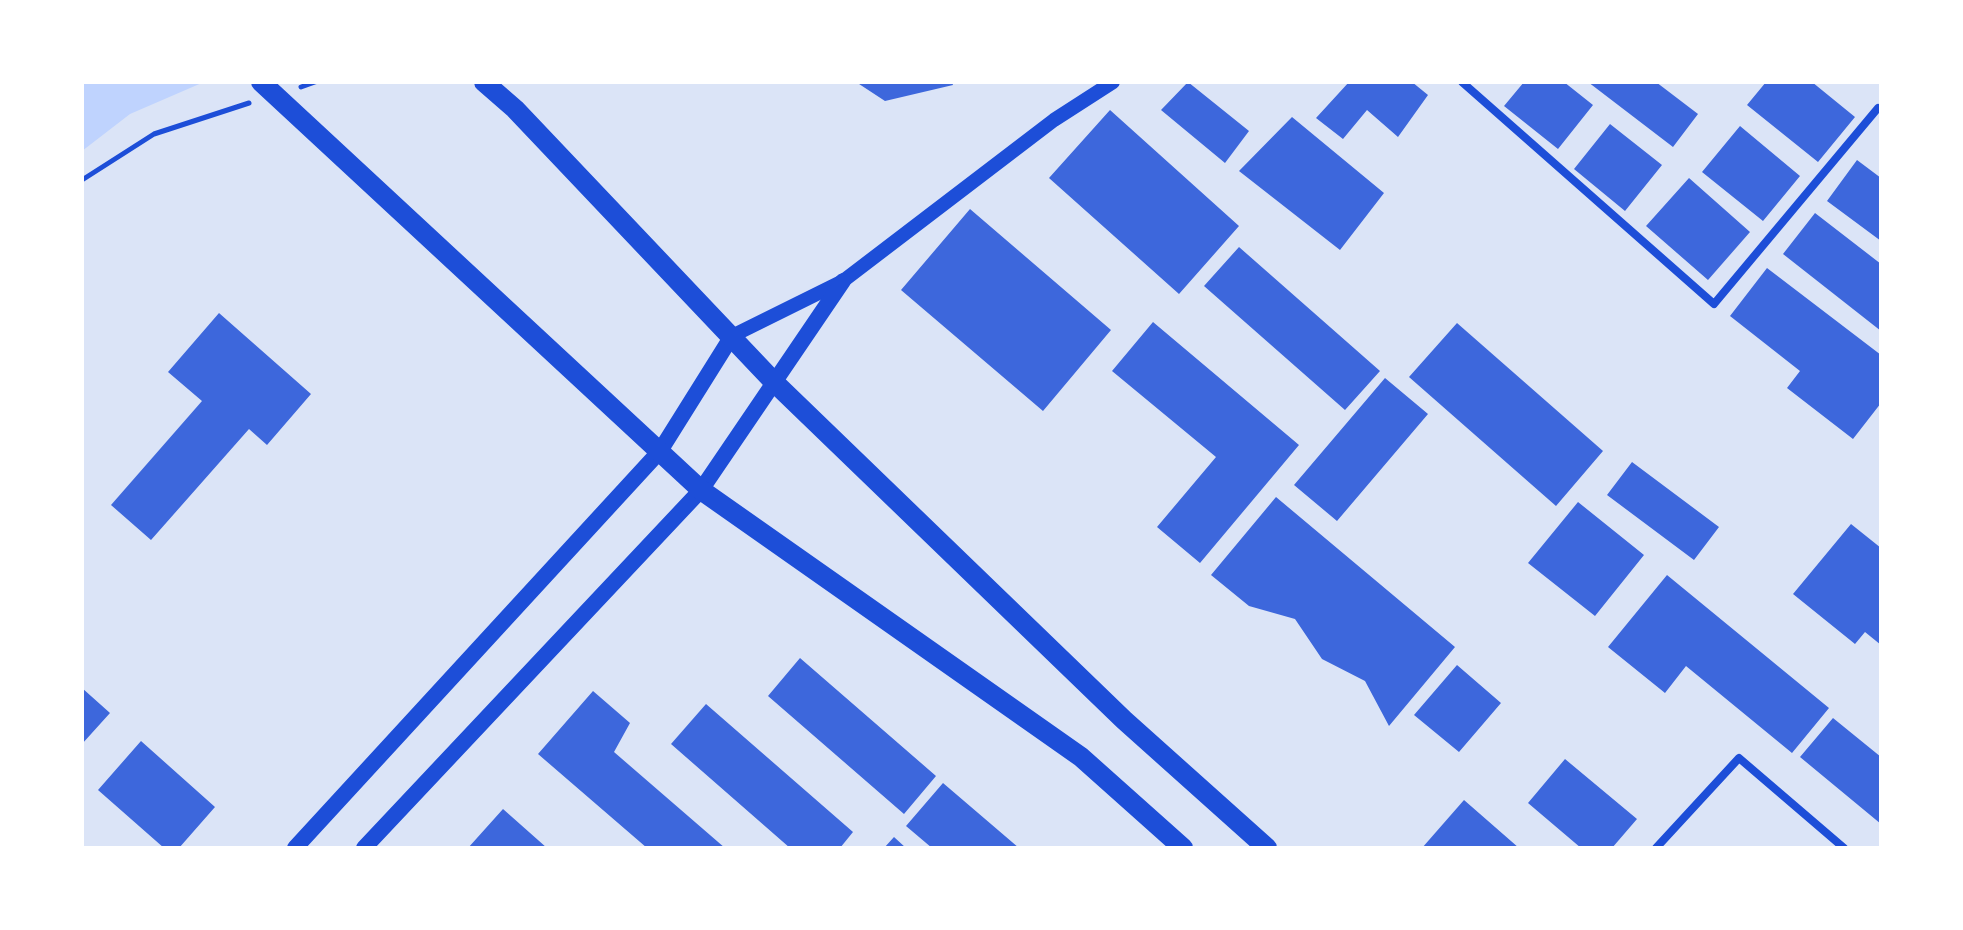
<!DOCTYPE html>
<html>
<head>
<meta charset="utf-8">
<style>
  body { margin:0 }
  #map { position:relative; width:1963px; height:930px; overflow:hidden; background:#f2f2f2; font-family:Overpass,sans-serif }
  canvas { display:block }
  .frame { position:absolute; inset:0; border:84px solid #fff; pointer-events:none }
</style>
</head>
<body>
<div id="map">
<canvas width="1963" height="930"></canvas>
<div class="frame"></div>
</div>
<script>
const c = document.querySelector('canvas').getContext('2d');
c.lineJoin = 'round';
function paint(path, color) { c.fillStyle = color; c.fill(path, 'evenodd'); }
const toPath = rows => new Path2D(rows.map(r => 'M' + r).join(''));
function trace(path, color, width, dash) { c.strokeStyle = color; c.lineWidth = width; c.lineCap = dash ? 'butt' : 'round'; c.setLineDash(dash || []); c.stroke(path); }
paint(toPath([
  [82,82,1881,82,1881,848,82,848]
]), '#dbe4f7');
paint(toPath([
  [82,82,204,82,130,114,82,151]
]), '#bfd3fe');
paint(toPath([
  [856,82,952,82,953,85,885,101],
  [1188,82,1249,131,1225,163,1161,110],
  [1349,82,1412,82,1428,95,1398,137,1367,110,1343,139,1316,118],
  [1524,82,1564,82,1593,105,1558,149,1504,106],
  [1588,82,1656,82,1698,114,1673,147],
  [1766,82,1812,82,1855,117,1818,162,1747,105],
  [1110,110,1239,226,1179,294,1049,178],
  [1292,117,1384,193,1340,250,1239,171],
  [1610,124,1662,165,1625,211,1574,169],
  [1740,126,1800,176,1763,221,1702,172],
  [1857,160,1881,178,1881,241,1827,201],
  [1689,178,1750,232,1708,280,1646,226],
  [970,209,1111,330,1043,411,901,290],
  [1815,213,1881,264,1881,331,1783,254],
  [1239,247,1380,371,1345,410,1204,286],
  [1767,268,1881,355,1881,403,1853,439,1787,388,1800,371,1730,316],
  [219,313,311,394,267,445,249,429,151,540,111,505,202,401,168,372],
  [1153,322,1299,445,1200,563,1157,527,1216,457,1112,371],
  [1457,323,1603,451,1556,506,1409,377],
  [1385,378,1428,414,1337,521,1294,485],
  [1632,462,1719,527,1694,560,1607,495],
  [1276,497,1455,647,1389,726,1365,681,1322,659,1295,619,1249,606,1211,575],
  [1578,502,1644,555,1595,616,1528,563],
  [1851,524,1881,548,1881,645,1865,632,1855,644,1793,594],
  [1667,575,1829,708,1792,753,1686,666,1665,693,1608,647],
  [800,658,936,776,904,814,768,696],
  [1457,665,1501,703,1459,752,1414,715],
  [82,688,110,713,82,744],
  [593,691,630,723,614,752,725,848,647,848,538,754],
  [706,704,853,832,840,848,790,848,671,744],
  [1833,718,1881,757,1881,824,1800,757],
  [141,741,215,807,179,848,164,848,98,790],
  [1565,759,1637,819,1612,848,1581,848,1528,803],
  [943,783,1019,848,932,848,906,826],
  [1464,800,1519,848,1422,848],
  [503,809,547,848,468,848],
  [894,837,906,848,884,848]
]), '#3d67dc');
trace(toPath([
  [301,87,315,82],
  [82,180,154,134,249,103]
]), '#1d4ed8', 5);
trace(toPath([
  [1462,82,1714,304,1878,108],
  [1656,848,1739,758,1844,848]
]), '#1d4ed8', 8);
trace(toPath([
  [732,336,843,281,1054,120,1113,82]
]), '#1d4ed8', 14);
trace(toPath([
  [295,848,660,451,732,336],
  [364,848,701,490,843,281]
]), '#1d4ed8', 16);
trace(toPath([
  [261,82,701,490,1081,757,1183,848],
  [484,82,515,109,774,382,1124,720,1267,848]
]), '#1d4ed8', 20);
</script>
</body>
</html>
